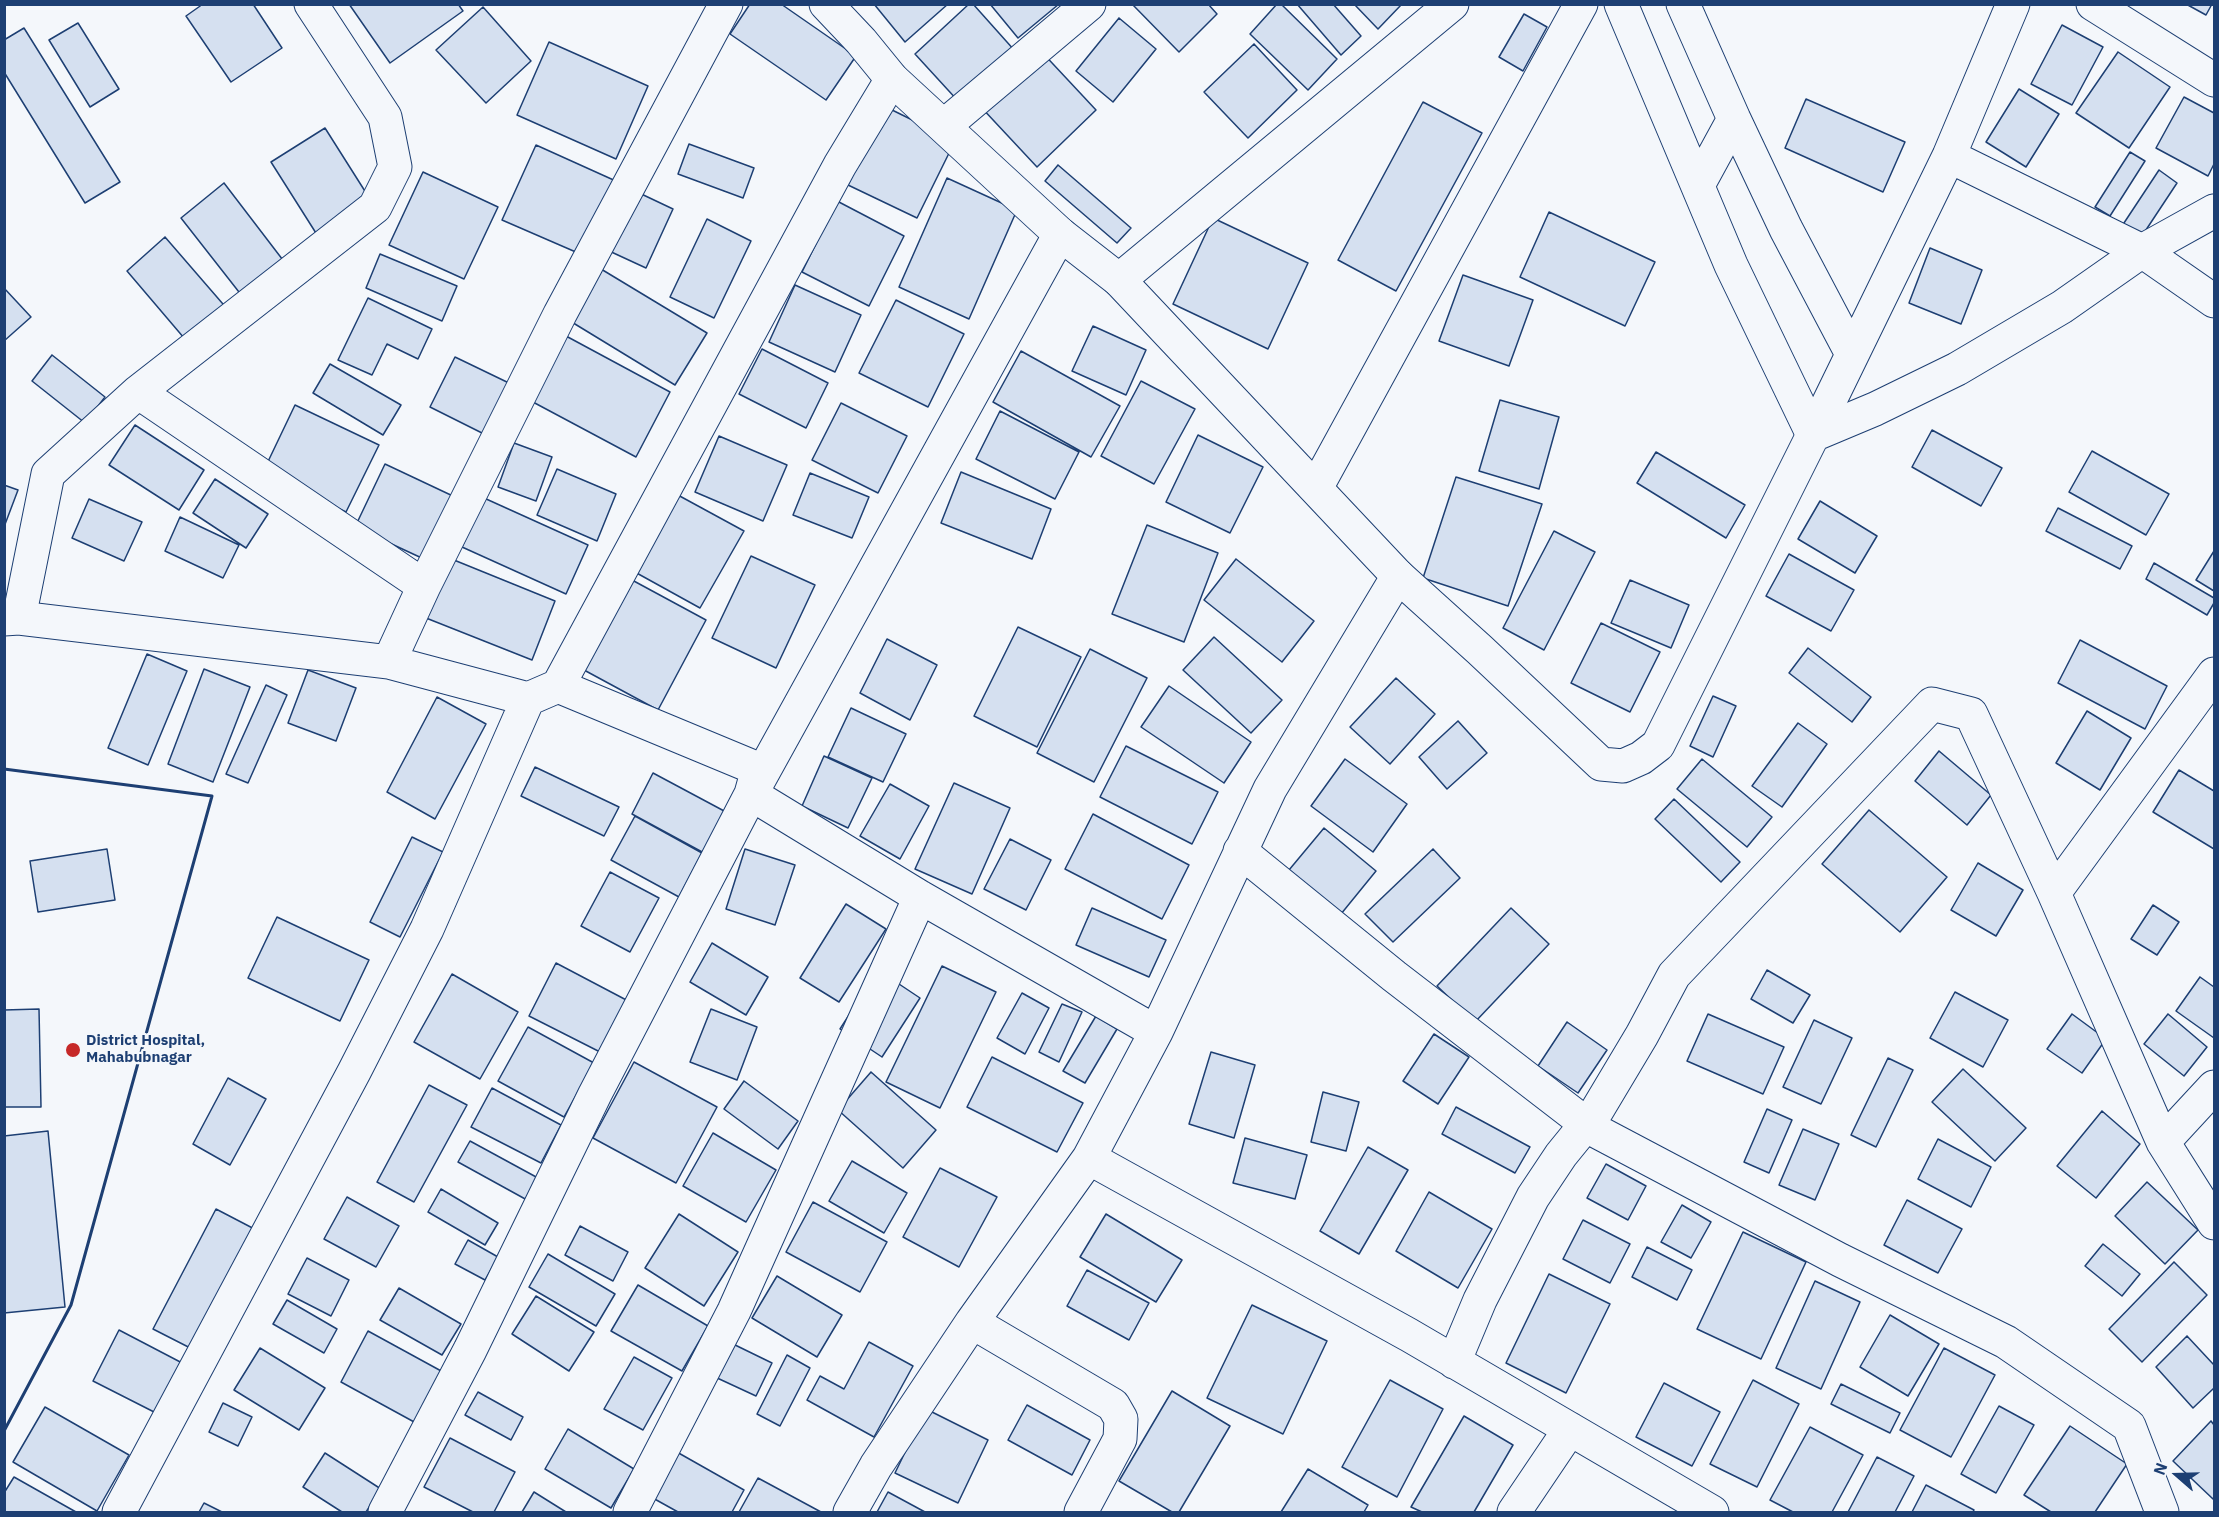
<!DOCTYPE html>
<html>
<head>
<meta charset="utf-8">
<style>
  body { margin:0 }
  #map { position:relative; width:2219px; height:1517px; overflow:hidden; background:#f4f7fb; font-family:"IBM Plex Sans",sans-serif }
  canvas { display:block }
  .frame { position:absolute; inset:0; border:6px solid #1d3f73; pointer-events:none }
  .north { position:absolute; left:2147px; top:1445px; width:60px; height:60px; -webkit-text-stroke:4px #f4f7fb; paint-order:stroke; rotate:290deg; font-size:16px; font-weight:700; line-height:24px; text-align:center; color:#1d3f73 }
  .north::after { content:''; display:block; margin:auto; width:21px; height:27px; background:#1d3f73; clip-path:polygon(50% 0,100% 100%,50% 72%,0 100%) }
</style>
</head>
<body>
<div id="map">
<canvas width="2219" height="1517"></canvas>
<div class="frame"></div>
<div class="north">N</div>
</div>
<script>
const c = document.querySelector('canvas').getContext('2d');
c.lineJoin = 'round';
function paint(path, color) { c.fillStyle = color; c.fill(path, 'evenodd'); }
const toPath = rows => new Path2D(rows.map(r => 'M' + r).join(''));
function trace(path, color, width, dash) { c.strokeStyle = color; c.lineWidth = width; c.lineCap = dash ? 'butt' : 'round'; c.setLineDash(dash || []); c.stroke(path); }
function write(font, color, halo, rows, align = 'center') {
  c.font = font + ' "IBM Plex Sans",sans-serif'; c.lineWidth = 4.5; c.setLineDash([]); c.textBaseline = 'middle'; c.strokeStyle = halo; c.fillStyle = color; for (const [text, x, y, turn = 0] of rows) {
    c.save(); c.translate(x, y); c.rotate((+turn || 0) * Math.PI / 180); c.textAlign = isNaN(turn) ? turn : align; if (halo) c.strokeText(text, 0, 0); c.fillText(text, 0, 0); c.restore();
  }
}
const building = toPath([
  [203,4,253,4,282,48,231,82,186,16,203,4],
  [349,4,458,4,463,11,390,63,349,4],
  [750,4,781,4,856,56,826,100,730,34,750,4],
  [874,4,948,4,905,42,874,4],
  [969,4,973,4,1015,51,959,102,915,54,969,4],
  [990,4,1059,4,1018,38,990,4],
  [1132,4,1208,4,1217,14,1179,52,1132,4],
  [1277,4,1281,4,1337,59,1308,90,1250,34,1277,4],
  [1297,4,1333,4,1361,36,1341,55,1297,4],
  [1354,4,1402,4,1378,29,1354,4],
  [2186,4,2212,4,2206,15,2186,4],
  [483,7,531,61,486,103,436,50,483,7],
  [1524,14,1547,27,1523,71,1499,57,1524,14],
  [1119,18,1156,49,1113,102,1076,71,1119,18],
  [78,23,119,89,90,107,49,40,78,23],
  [2062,25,2103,47,2072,105,2031,84,2062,25],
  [24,28,120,182,85,203,4,72,4,40,24,28],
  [549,42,648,86,616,159,517,115,549,42],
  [1254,44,1297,90,1248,138,1204,92,1254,44],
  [1039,49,1096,110,1037,167,980,106,1039,49],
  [2118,52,2170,87,2129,148,2076,113,2118,52],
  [2019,89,2059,114,2026,167,1986,142,2019,89],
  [2184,97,2214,113,2214,164,2208,176,2156,148,2184,97],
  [1806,99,1905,142,1883,192,1785,148,1806,99],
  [1423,102,1482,133,1396,291,1338,260,1423,102],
  [886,107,955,141,917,218,848,185,886,107],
  [325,128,375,207,321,241,271,162,325,128],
  [689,144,754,168,743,198,678,174,689,144],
  [536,145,618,182,585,256,502,220,536,145],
  [2130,152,2145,161,2110,216,2095,207,2130,152],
  [1058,165,1131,228,1117,243,1045,181,1058,165],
  [2159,170,2177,183,2138,242,2120,229,2159,170],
  [423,172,498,207,464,279,389,245,423,172],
  [947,178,1017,210,969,319,899,287,947,178],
  [224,183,289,268,246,301,181,218,224,183],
  [635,191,673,209,646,268,607,250,635,191],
  [837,201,904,236,869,306,802,272,837,201],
  [1549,212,1655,262,1625,326,1520,277,1549,212],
  [1213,218,1308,263,1268,349,1173,304,1213,218],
  [707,219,751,241,714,318,670,297,707,219],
  [165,237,229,311,190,345,127,271,165,237],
  [1930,248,1982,270,1961,324,1909,303,1930,248],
  [380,254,457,286,442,321,366,288,380,254],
  [601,269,707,333,675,385,570,321,601,269],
  [1463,275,1533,300,1509,366,1439,341,1463,275],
  [795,285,861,315,835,372,769,342,795,285],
  [4,288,31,317,4,341,4,288],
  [368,298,432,329,418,359,387,344,372,375,338,360,368,298],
  [896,300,964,334,928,407,859,373,896,300],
  [1093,326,1146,350,1126,395,1072,371,1093,326],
  [566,336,670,392,636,457,531,401,566,336],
  [762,349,828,383,806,428,739,394,762,349],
  [1021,351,1120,406,1091,457,993,402,1021,351],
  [52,355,105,397,85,423,32,381,52,355],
  [455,357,511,384,486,435,430,407,455,357],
  [330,364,401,405,383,435,313,393,330,364],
  [1141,381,1195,409,1154,484,1101,456,1141,381],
  [1500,400,1559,417,1539,489,1479,471,1500,400],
  [841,403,907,436,878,493,812,460,841,403],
  [295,405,379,445,346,512,263,472,295,405],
  [1000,411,1079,452,1055,499,976,459,1000,411],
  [135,425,204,470,179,510,109,465,135,425],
  [1932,430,2002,468,1981,506,1912,467,1932,430],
  [1198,435,1263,467,1230,533,1166,502,1198,435],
  [719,436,787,465,763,521,695,492,719,436],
  [514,443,552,457,536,501,498,487,514,443],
  [2092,451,2169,494,2146,535,2069,492,2092,451],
  [1656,452,1745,505,1726,538,1637,483,1656,452],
  [385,464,455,497,426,560,355,527,385,464],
  [557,469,616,494,597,541,537,515,557,469],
  [961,472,1051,509,1032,559,941,523,961,472],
  [810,473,869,497,852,538,793,515,810,473],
  [1456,477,1542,504,1508,606,1423,578,1456,477],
  [215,479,268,514,246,548,193,513,215,479],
  [4,485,18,490,4,527,4,485],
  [676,494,744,531,700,608,633,571,676,494],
  [484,498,588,545,566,594,462,547,484,498],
  [89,499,142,522,124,561,72,538,89,499],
  [1820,501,1877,536,1855,573,1798,539,1820,501],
  [2058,508,2132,546,2120,569,2046,531,2058,508],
  [180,517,239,545,223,578,165,551,180,517],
  [1147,525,1218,553,1184,642,1112,614,1147,525],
  [1554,531,1595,552,1544,650,1503,628,1554,531],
  [2214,551,2214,591,2196,580,2214,551],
  [1789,554,1854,590,1831,631,1766,596,1789,554],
  [751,556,815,585,776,668,712,638,751,556],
  [449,558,555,601,532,660,426,618,449,558],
  [1236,559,1314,621,1282,662,1204,600,1236,559],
  [2154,563,2214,598,2214,603,2207,615,2146,579,2154,563],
  [632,580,706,620,658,710,584,670,632,580],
  [1630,580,1689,605,1671,648,1611,623,1630,580],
  [1601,623,1660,652,1630,712,1571,683,1601,623],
  [1018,627,1081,657,1037,747,974,716,1018,627],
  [1214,637,1282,700,1251,733,1183,670,1214,637],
  [887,639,937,665,910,720,860,693,887,639],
  [2080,640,2167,686,2145,729,2058,683,2080,640],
  [1808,648,1871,697,1852,722,1789,673,1808,648],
  [1090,649,1147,678,1094,782,1037,753,1090,649],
  [147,654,187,671,148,765,108,748,147,654],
  [204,669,250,687,213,782,168,764,204,669],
  [308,670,356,688,336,741,288,723,308,670],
  [1396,678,1435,714,1390,764,1350,727,1396,678],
  [266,685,287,695,248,783,226,774,266,685],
  [1169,686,1251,742,1224,783,1141,727,1169,686],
  [1713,696,1736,706,1713,757,1690,746,1713,696],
  [437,697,486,724,435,819,387,792,437,697],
  [851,708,906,734,883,782,828,757,851,708],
  [2087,711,2131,738,2100,790,2056,763,2087,711],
  [1458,721,1487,753,1447,789,1419,757,1458,721],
  [1798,723,1827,744,1782,807,1752,786,1798,723],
  [1126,746,1218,792,1192,844,1100,797,1126,746],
  [1939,751,1991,795,1967,825,1915,781,1939,751],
  [824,756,872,778,848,828,802,806,824,756],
  [1345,759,1407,804,1373,852,1311,806,1345,759],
  [1702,759,1772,817,1747,847,1677,789,1702,759],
  [535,767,619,807,604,836,521,796,535,767],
  [2179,770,2214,791,2214,849,2153,812,2179,770],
  [653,773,726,812,704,853,632,814,653,773],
  [954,783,1010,808,972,894,915,869,954,783],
  [890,784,929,806,900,859,860,836,890,784],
  [1674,799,1740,862,1721,882,1655,819,1674,799],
  [1869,810,1947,877,1900,932,1822,864,1869,810],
  [1093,814,1189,865,1162,919,1065,869,1093,814],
  [635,816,702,853,679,897,611,860,635,816],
  [1324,828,1376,871,1341,914,1289,870,1324,828],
  [412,837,443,852,400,937,370,922,412,837],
  [1010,839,1051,860,1026,910,984,889,1010,839],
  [107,849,115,900,38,912,30,861,107,849],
  [745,849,795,865,775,925,726,909,745,849],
  [1433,849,1460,878,1393,942,1365,914,1433,849],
  [1978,863,2023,890,1996,936,1951,910,1978,863],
  [610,872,659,898,630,952,581,926,610,872],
  [846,904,886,929,839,1002,800,978,846,904],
  [2153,905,2179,922,2157,955,2131,939,2153,905],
  [1092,908,1166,940,1149,977,1076,945,1092,908],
  [1511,908,1549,944,1475,1022,1437,986,1511,908],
  [277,917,369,960,340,1021,248,978,277,917],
  [712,943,768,977,746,1015,690,982,712,943],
  [556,963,632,1003,606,1055,529,1016,556,963],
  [942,966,996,992,940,1108,886,1082,942,966],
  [878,970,920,998,882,1057,840,1029,878,970],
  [1767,970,1810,995,1793,1023,1751,999,1767,970],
  [452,974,518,1012,480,1079,414,1042,452,974],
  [2200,977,2214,987,2214,1038,2176,1011,2200,977],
  [1955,992,2008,1020,1983,1067,1930,1038,1955,992],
  [1022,993,1049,1008,1025,1054,997,1038,1022,993],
  [1062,1004,1082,1012,1059,1062,1039,1052,1062,1004],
  [39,1009,41,1107,4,1107,4,1010,39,1009],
  [711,1009,757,1027,737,1080,690,1062,711,1009],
  [1708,1014,1784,1047,1763,1094,1687,1061,1708,1014],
  [2072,1014,2106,1039,2082,1073,2047,1049,2072,1014],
  [2168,1014,2207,1047,2184,1076,2144,1044,2168,1014],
  [1096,1016,1117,1029,1085,1083,1063,1071,1096,1016],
  [1814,1020,1852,1038,1821,1104,1783,1087,1814,1020],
  [1567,1022,1607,1050,1578,1093,1538,1066,1567,1022],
  [528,1027,594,1063,564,1117,498,1081,528,1027],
  [1434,1034,1469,1057,1438,1104,1403,1081,1434,1034],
  [1211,1052,1255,1065,1234,1138,1189,1124,1211,1052],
  [992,1057,1083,1103,1057,1152,967,1107,992,1057],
  [1888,1058,1913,1070,1876,1147,1851,1135,1888,1058],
  [634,1062,717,1107,676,1183,593,1138,634,1062],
  [1963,1069,2026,1128,1995,1161,1932,1102,1963,1069],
  [871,1072,936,1130,903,1168,838,1110,871,1072],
  [228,1078,266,1099,230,1165,193,1144,228,1078],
  [744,1081,798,1121,778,1149,724,1109,744,1081],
  [429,1085,467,1105,414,1202,377,1182,429,1085],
  [492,1088,561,1125,541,1163,471,1127,492,1088],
  [1323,1092,1359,1102,1346,1151,1311,1142,1323,1092],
  [1456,1107,1530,1147,1515,1173,1442,1134,1456,1107],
  [1767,1109,1792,1120,1769,1173,1744,1162,1767,1109],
  [2102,1111,2140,1144,2096,1198,2057,1166,2102,1111],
  [1803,1129,1839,1144,1815,1200,1779,1185,1803,1129],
  [48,1131,65,1307,4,1313,4,1136,48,1131],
  [713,1133,776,1170,746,1222,683,1186,713,1133],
  [1245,1138,1307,1155,1295,1199,1233,1183,1245,1138],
  [1938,1139,1991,1167,1971,1207,1918,1179,1938,1139],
  [470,1141,538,1178,527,1200,458,1162,470,1141],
  [1368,1147,1408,1170,1359,1254,1320,1231,1368,1147],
  [852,1161,907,1193,884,1233,829,1201,852,1161],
  [1606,1164,1646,1186,1628,1220,1587,1198,1606,1164],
  [940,1168,997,1197,959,1267,903,1237,940,1168],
  [2147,1182,2198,1230,2165,1264,2115,1216,2147,1182],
  [441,1189,498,1223,485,1245,428,1212,441,1189],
  [1429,1192,1492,1229,1458,1288,1396,1251,1429,1192],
  [347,1197,399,1226,376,1267,324,1239,347,1197],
  [1907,1200,1962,1229,1938,1273,1884,1245,1907,1200],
  [813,1202,887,1242,860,1292,786,1252,813,1202],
  [1682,1205,1711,1222,1691,1258,1661,1242,1682,1205],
  [216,1209,264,1234,202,1354,153,1329,216,1209],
  [679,1214,738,1252,704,1306,645,1268,679,1214],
  [1106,1214,1182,1260,1156,1302,1080,1257,1106,1214],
  [1583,1220,1630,1244,1610,1283,1563,1259,1583,1220],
  [580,1226,628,1252,613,1281,565,1255,580,1226],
  [1743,1232,1806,1262,1761,1359,1697,1329,1743,1232],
  [468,1240,498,1257,485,1280,455,1264,468,1240],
  [2103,1244,2140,1274,2122,1296,2085,1266,2103,1244],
  [1647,1247,1692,1270,1677,1300,1632,1277,1647,1247],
  [548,1254,615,1294,596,1326,529,1287,548,1254],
  [307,1258,349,1280,331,1316,288,1294,307,1258],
  [2174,1262,2207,1295,2142,1362,2109,1329,2174,1262],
  [1087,1270,1149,1303,1129,1340,1067,1306,1087,1270],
  [1549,1274,1610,1304,1566,1393,1506,1363,1549,1274],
  [777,1276,842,1315,817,1357,752,1318,777,1276],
  [1815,1281,1860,1302,1821,1389,1776,1368,1815,1281],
  [638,1285,708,1326,682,1371,611,1331,638,1285],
  [399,1288,461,1324,442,1355,380,1320,399,1288],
  [536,1296,594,1332,569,1371,512,1334,536,1296],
  [287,1300,337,1329,324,1353,273,1324,287,1300],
  [1252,1305,1327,1341,1283,1434,1207,1398,1252,1305],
  [1890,1315,1939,1344,1908,1396,1860,1367,1890,1315],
  [119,1330,186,1365,160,1415,93,1381,119,1330],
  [368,1331,443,1372,416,1423,341,1382,368,1331],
  [2187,1336,2214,1365,2214,1388,2193,1408,2156,1367,2187,1336],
  [869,1342,913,1366,874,1437,807,1400,820,1376,844,1389,869,1342],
  [731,1343,772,1363,756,1396,715,1377,731,1343],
  [260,1348,325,1388,299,1430,234,1390,260,1348],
  [1944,1348,1995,1375,1951,1457,1900,1430,1944,1348],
  [787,1355,810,1368,780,1426,757,1414,787,1355],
  [634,1357,672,1378,643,1430,604,1409,634,1357],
  [1390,1380,1443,1409,1397,1497,1342,1467,1390,1380],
  [1753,1380,1799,1404,1757,1487,1710,1464,1753,1380],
  [1664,1383,1720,1412,1692,1466,1636,1437,1664,1383],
  [1841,1384,1900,1413,1890,1433,1831,1404,1841,1384],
  [1172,1391,1230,1426,1179,1512,1172,1512,1119,1481,1172,1391],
  [478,1392,523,1417,511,1440,465,1415,478,1392],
  [223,1403,252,1417,238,1446,209,1432,223,1403],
  [1027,1405,1090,1440,1072,1475,1008,1440,1027,1405],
  [1999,1406,2034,1425,1996,1493,1961,1474,1999,1406],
  [45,1407,129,1455,97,1511,13,1462,45,1407],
  [926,1409,988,1440,958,1503,895,1473,926,1409],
  [1464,1416,1513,1445,1474,1512,1422,1512,1411,1507,1464,1416],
  [2211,1421,2214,1425,2214,1497,2213,1499,2173,1461,2211,1421],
  [2070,1426,2127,1464,2095,1512,2051,1512,2024,1495,2070,1426],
  [1810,1427,1863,1455,1832,1512,1793,1512,1770,1500,1810,1427],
  [568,1429,634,1469,611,1508,545,1469,568,1429],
  [450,1438,515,1472,494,1512,473,1512,424,1487,450,1438],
  [668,1447,744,1490,732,1512,678,1512,642,1492,668,1447],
  [325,1453,381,1489,366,1512,342,1512,303,1487,325,1453],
  [1877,1457,1914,1476,1895,1512,1848,1512,1877,1457],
  [1308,1469,1368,1505,1364,1512,1281,1512,1308,1469],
  [14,1477,76,1512,6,1512,4,1511,4,1493,14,1477],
  [758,1478,821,1512,739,1512,758,1478],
  [1926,1485,1974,1510,1973,1512,1912,1512,1926,1485],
  [534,1492,566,1512,522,1512,534,1492],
  [888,1492,925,1512,877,1512,888,1492],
  [204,1503,222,1512,199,1512,204,1503]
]);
paint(building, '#d5e0f0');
trace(building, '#1d3f73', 1.5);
const minor = toPath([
  [1621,4,1731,265,1813,435],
  [1683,4,1734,119,1786,229,1852,354],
  [2093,4,2214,80],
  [944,126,1089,4],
  [1949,156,2142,251,2214,301],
  [1698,185,1734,119],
  [1060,234,751,794,920,897,1156,1032],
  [1119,280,1452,4],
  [138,392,375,207,395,167,385,117,311,4],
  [1813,435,1949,156,2013,4],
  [1316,488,1581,4],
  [19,618,48,474,138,392,424,586],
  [4,619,19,618,389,662,528,699,427,929,354,1072,119,1512],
  [389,662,424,586,560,314,726,4],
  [558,686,840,165,892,79],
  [1240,851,1394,976,1594,1130,1840,1260,2006,1342,2129,1426,2162,1512],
  [2054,893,2214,674],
  [2163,1142,2214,1087],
  [1089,1158,1409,1335,1712,1512],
  [972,1322,1113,1405,1121,1419,1120,1439,1081,1512],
  [1454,1362,1480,1300,1533,1197,1561,1155,1596,1112,1642,1035,1674,975,1932,704,1971,714,2054,893,2163,1142,2214,1223],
  [385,1512,470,1350,595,1094,751,794,758,769,558,686,528,699],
  [630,1512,734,1311,920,897],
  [850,1512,876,1466,972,1322,1089,1158,1156,1032,1270,789,1398,576],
  [1514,1512,1570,1429]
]);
const tertiary = toPath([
  [826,4,861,41,892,79,1060,234,1119,280,1398,576,1480,650,1601,764,1623,766,1641,758,1658,745,1813,435,1875,409,1957,369,2062,307,2142,251,2214,211]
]);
trace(minor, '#1d3f73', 35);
trace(tertiary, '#1d3f73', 35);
trace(minor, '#f4f7fb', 33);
trace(tertiary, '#f4f7fb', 33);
trace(toPath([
  [4,769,212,796,71,1305,4,1431]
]), '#1d3f73', 3);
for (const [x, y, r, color] of [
  [73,1050,8,"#c62828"]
]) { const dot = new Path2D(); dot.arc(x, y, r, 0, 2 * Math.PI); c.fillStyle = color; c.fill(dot); trace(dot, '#f4f7fb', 2); }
write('bold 15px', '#1d3f73', '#f4f7fb', [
  ["District Hospital,",86,1041],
  ["Mahabubnagar",86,1058]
], 'left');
</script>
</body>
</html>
